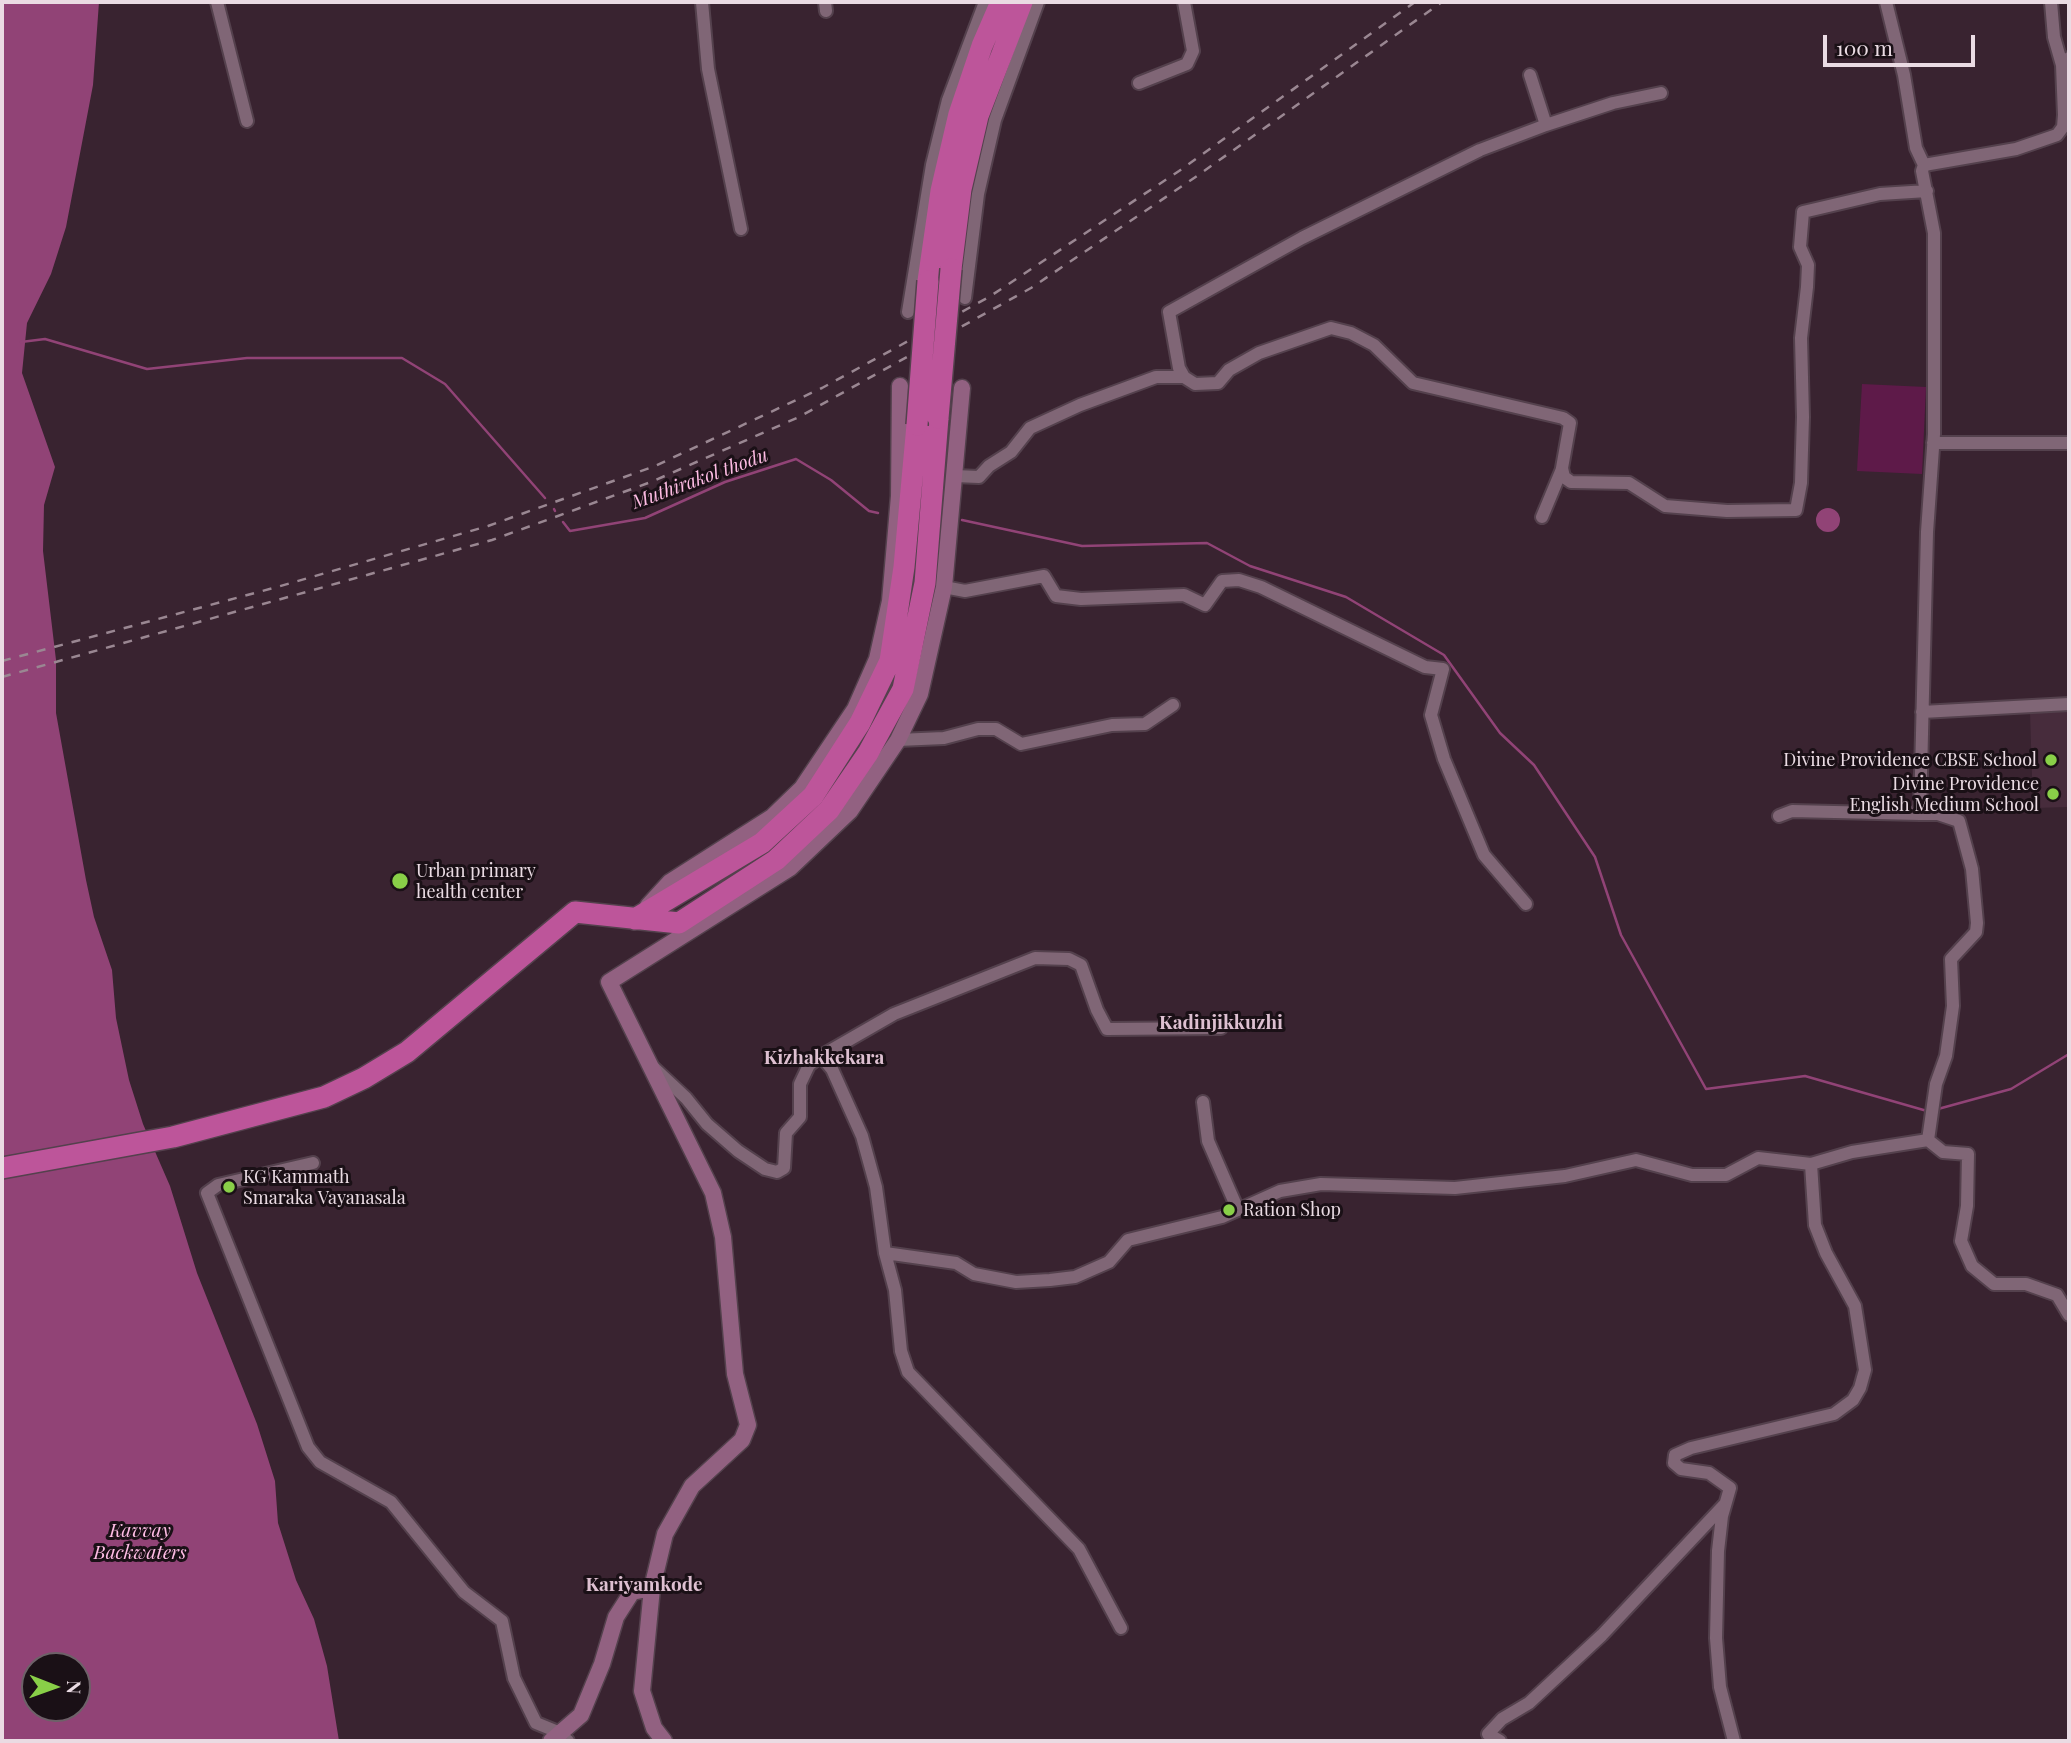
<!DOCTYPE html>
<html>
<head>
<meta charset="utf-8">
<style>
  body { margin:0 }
  #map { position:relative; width:2071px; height:1743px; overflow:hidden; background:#392330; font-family:"Playfair Display",serif }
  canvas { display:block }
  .frame { position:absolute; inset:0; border:4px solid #eadbe3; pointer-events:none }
  .north { position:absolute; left:21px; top:1652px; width:70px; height:70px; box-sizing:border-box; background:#1a1016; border:2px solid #6d6168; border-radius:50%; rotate:91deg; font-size:19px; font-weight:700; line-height:28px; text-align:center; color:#eadbe3 }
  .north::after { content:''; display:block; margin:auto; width:24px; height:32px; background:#89cf48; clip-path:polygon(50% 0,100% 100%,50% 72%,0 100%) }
  .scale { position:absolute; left:1823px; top:35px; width:152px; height:32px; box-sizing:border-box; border:4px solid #eadbe3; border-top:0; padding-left:9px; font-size:21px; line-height:24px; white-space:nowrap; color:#eadbe3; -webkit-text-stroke:5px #1a1016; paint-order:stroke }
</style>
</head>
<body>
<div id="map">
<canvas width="2071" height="1743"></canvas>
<div class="frame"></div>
<div class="north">N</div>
<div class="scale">100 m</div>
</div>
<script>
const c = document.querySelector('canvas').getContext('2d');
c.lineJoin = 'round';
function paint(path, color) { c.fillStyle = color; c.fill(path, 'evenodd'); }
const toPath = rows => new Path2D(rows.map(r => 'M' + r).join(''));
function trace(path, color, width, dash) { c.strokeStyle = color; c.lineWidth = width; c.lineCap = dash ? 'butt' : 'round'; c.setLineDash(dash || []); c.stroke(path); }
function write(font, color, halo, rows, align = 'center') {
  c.font = font + ' "Playfair Display",serif'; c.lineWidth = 6; c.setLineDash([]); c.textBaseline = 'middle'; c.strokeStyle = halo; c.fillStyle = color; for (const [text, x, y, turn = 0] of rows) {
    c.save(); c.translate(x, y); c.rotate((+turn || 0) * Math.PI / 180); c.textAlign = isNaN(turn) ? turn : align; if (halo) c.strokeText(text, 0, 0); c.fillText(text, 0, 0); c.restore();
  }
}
paint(toPath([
  [2069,711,2069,807,2033,808,2030,712]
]), '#472c3c');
paint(toPath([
  [1862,384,1926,387,1922,474,1857,471]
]), '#5e1a49');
paint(toPath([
  [2,2,99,2,93,85,66,227,51,274,27,323,22,373,55,467,44,505,43,551,56,660,56,713,86,880,94,917,112,970,116,1018,129,1080,143,1124,170,1186,197,1273,257,1424,275,1481,278,1523,296,1580,314,1619,327,1666,339,1741,2,1741],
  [35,1666,77,1666,77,1708,35,1708],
  '1816 520a12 12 0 1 1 24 0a12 12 0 1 1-24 0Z'
]), '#914376');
trace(toPath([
  [21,342,45,339,147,369,247,358,402,358,445,384,545,498],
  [554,509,555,511],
  [962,520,1082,546,1207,543,1250,566,1346,597,1444,655,1500,733,1534,765,1595,857,1621,935,1706,1089,1805,1076,1927,1111],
  [563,522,570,531,645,518,725,482,796,459,831,480,869,511,878,513],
  [1938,1109,2011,1089,2069,1054]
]), '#914376', 2.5);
const street = toPath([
  [217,2,247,121],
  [702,2,708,69,741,229],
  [825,2,826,11],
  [1886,2,1904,75,1916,148,1924,165],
  [2051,2,2054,37,2062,65],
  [1530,75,1546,125,1480,150,1302,238,1169,312,1179,368,1184,377,1195,384,1218,383,1229,370,1259,353,1331,328,1351,333,1374,345,1413,383,1563,418,1570,423,1562,468,1564,477,1571,482,1629,483,1665,506,1727,511,1796,510,1801,483,1803,417,1801,338,1807,287,1808,265,1800,247,1803,212,1880,194,1927,191],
  [1139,83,1187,64,1193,51,1184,2],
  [1546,125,1613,103,1661,93],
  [965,298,978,194,995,120,1038,2],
  [908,312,932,165,948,100,985,2],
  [1933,443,2069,443],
  [955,476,979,477,989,466,1011,452,1030,428,1080,405,1156,377,1184,377],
  [1542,517,1562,469],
  [944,587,965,591,1044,576,1056,596,1081,599,1184,595,1205,605,1222,581,1239,580,1261,587,1425,667,1443,669,1431,715,1444,759,1484,855,1526,904],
  [1922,712,2069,704],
  [898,740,944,738,978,729,996,729,1021,744,1112,725,1145,724,1173,705],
  [1920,814,1938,814,1959,821,1972,869,1977,923,1976,932,1951,959,1953,1006,1946,1056,1936,1084,1928,1140],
  [1779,816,1792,811,1920,814,1927,532,1934,434,1934,233,1922,171,1924,165,2016,149,2057,135,2063,127,2064,115,2062,65,2069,58],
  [821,1056,894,1014,1035,958,1069,959,1081,965,1097,1010,1107,1029,1221,1028],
  [654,1068,686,1098,707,1124,738,1151,765,1169,777,1172,784,1168,786,1133,800,1117,800,1084,809,1065,821,1056,832,1069,862,1136,876,1187,885,1253,895,1290,901,1351,908,1372,1079,1549,1121,1628],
  [1203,1102,1208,1141,1238,1210],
  [313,1163,218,1185,207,1193,308,1447,320,1462,391,1502,464,1592,502,1621,514,1678,536,1723,558,1732,568,1741],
  [885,1253,956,1263,974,1274,1016,1282,1050,1280,1075,1277,1109,1262,1128,1240,1222,1217,1280,1191,1321,1184,1455,1188,1565,1176,1636,1160,1692,1175,1726,1175,1758,1158,1811,1164,1852,1152,1928,1140,1943,1152,1968,1154,1967,1206,1961,1241,1972,1266,1994,1284,2026,1284,2057,1295,2069,1315],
  [1500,1741,1488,1734,1502,1719,1529,1703,1602,1635,1725,1504],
  [1734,1741,1720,1687,1716,1638,1718,1551,1722,1516,1730,1488,1709,1473,1681,1469,1674,1463,1675,1455,1691,1448,1834,1414,1853,1400,1860,1388,1865,1370,1855,1306,1826,1253,1815,1225,1811,1164]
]);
const secondary = toPath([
  [648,906,670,882,772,817,802,788,855,709,877,659,890,601,899,496,900,386],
  [551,1741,581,1715,602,1664,616,1617,632,1592,652,1588],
  [664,1741,654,1728,642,1691,652,1588,665,1534,692,1486,742,1440,748,1425,735,1374,723,1237,713,1193,609,982,790,868,850,811,898,740,920,694,944,587,962,388]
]);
const highway = toPath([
  [951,269,961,189,978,116,1022,2],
  [928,281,941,191,959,114,982,46,1001,2],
  [635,919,762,843,813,796,860,723,890,661,904,567,917,425],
  [2,1168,173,1137,324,1097,364,1078,407,1052,575,912,679,923,776,860,829,810,868,753,903,689,925,583,938,418]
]);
trace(street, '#54414d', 16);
trace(secondary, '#54414d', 19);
trace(highway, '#54414d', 24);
trace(street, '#806676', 12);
trace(secondary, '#926181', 16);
trace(highway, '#bd559a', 21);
trace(toPath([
  [2,661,277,587,488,526,655,466,822,388,989,297,1179,171,1415,2],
  [2,677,492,540,651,482,799,417,1031,288,1197,176,1442,2]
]), '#9a8792', 2.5, [9, 9]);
const highwayBridge = toPath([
  [938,418,951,269],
  [917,425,928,281]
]);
trace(highwayBridge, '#54414d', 24, []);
trace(highwayBridge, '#bd559a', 21);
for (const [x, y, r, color] of [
  [2051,760,7,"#89cf48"],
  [2053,794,7,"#89cf48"],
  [400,881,9,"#89cf48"],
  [229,1187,7,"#89cf48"],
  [1229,1210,7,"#89cf48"]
]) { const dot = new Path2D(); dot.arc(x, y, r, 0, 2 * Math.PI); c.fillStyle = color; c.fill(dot); trace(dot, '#1a1016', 2.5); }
write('18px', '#eadbe3', '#1a1016', [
  ["Divine Providence CBSE School",2037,760,"right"],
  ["Divine Providence",2039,784,"right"],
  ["English Medium School",2039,805,"right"],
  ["Urban primary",416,871],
  ["health center",416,892],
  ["KG Kammath",243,1177],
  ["Smaraka Vayanasala",243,1198],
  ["Ration Shop",1243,1210]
], 'left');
write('italic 19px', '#febce4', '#1a1016', [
  ["Muthirakol thodu",700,479,-20],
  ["Kavvay",140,1531],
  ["Backwaters",140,1553]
]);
write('bold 19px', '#dec0d1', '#1a1016', [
  ["Kadinjikkuzhi",1221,1023],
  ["Kizhakkekara",824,1058],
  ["Kariyamkode",644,1585]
]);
</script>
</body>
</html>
